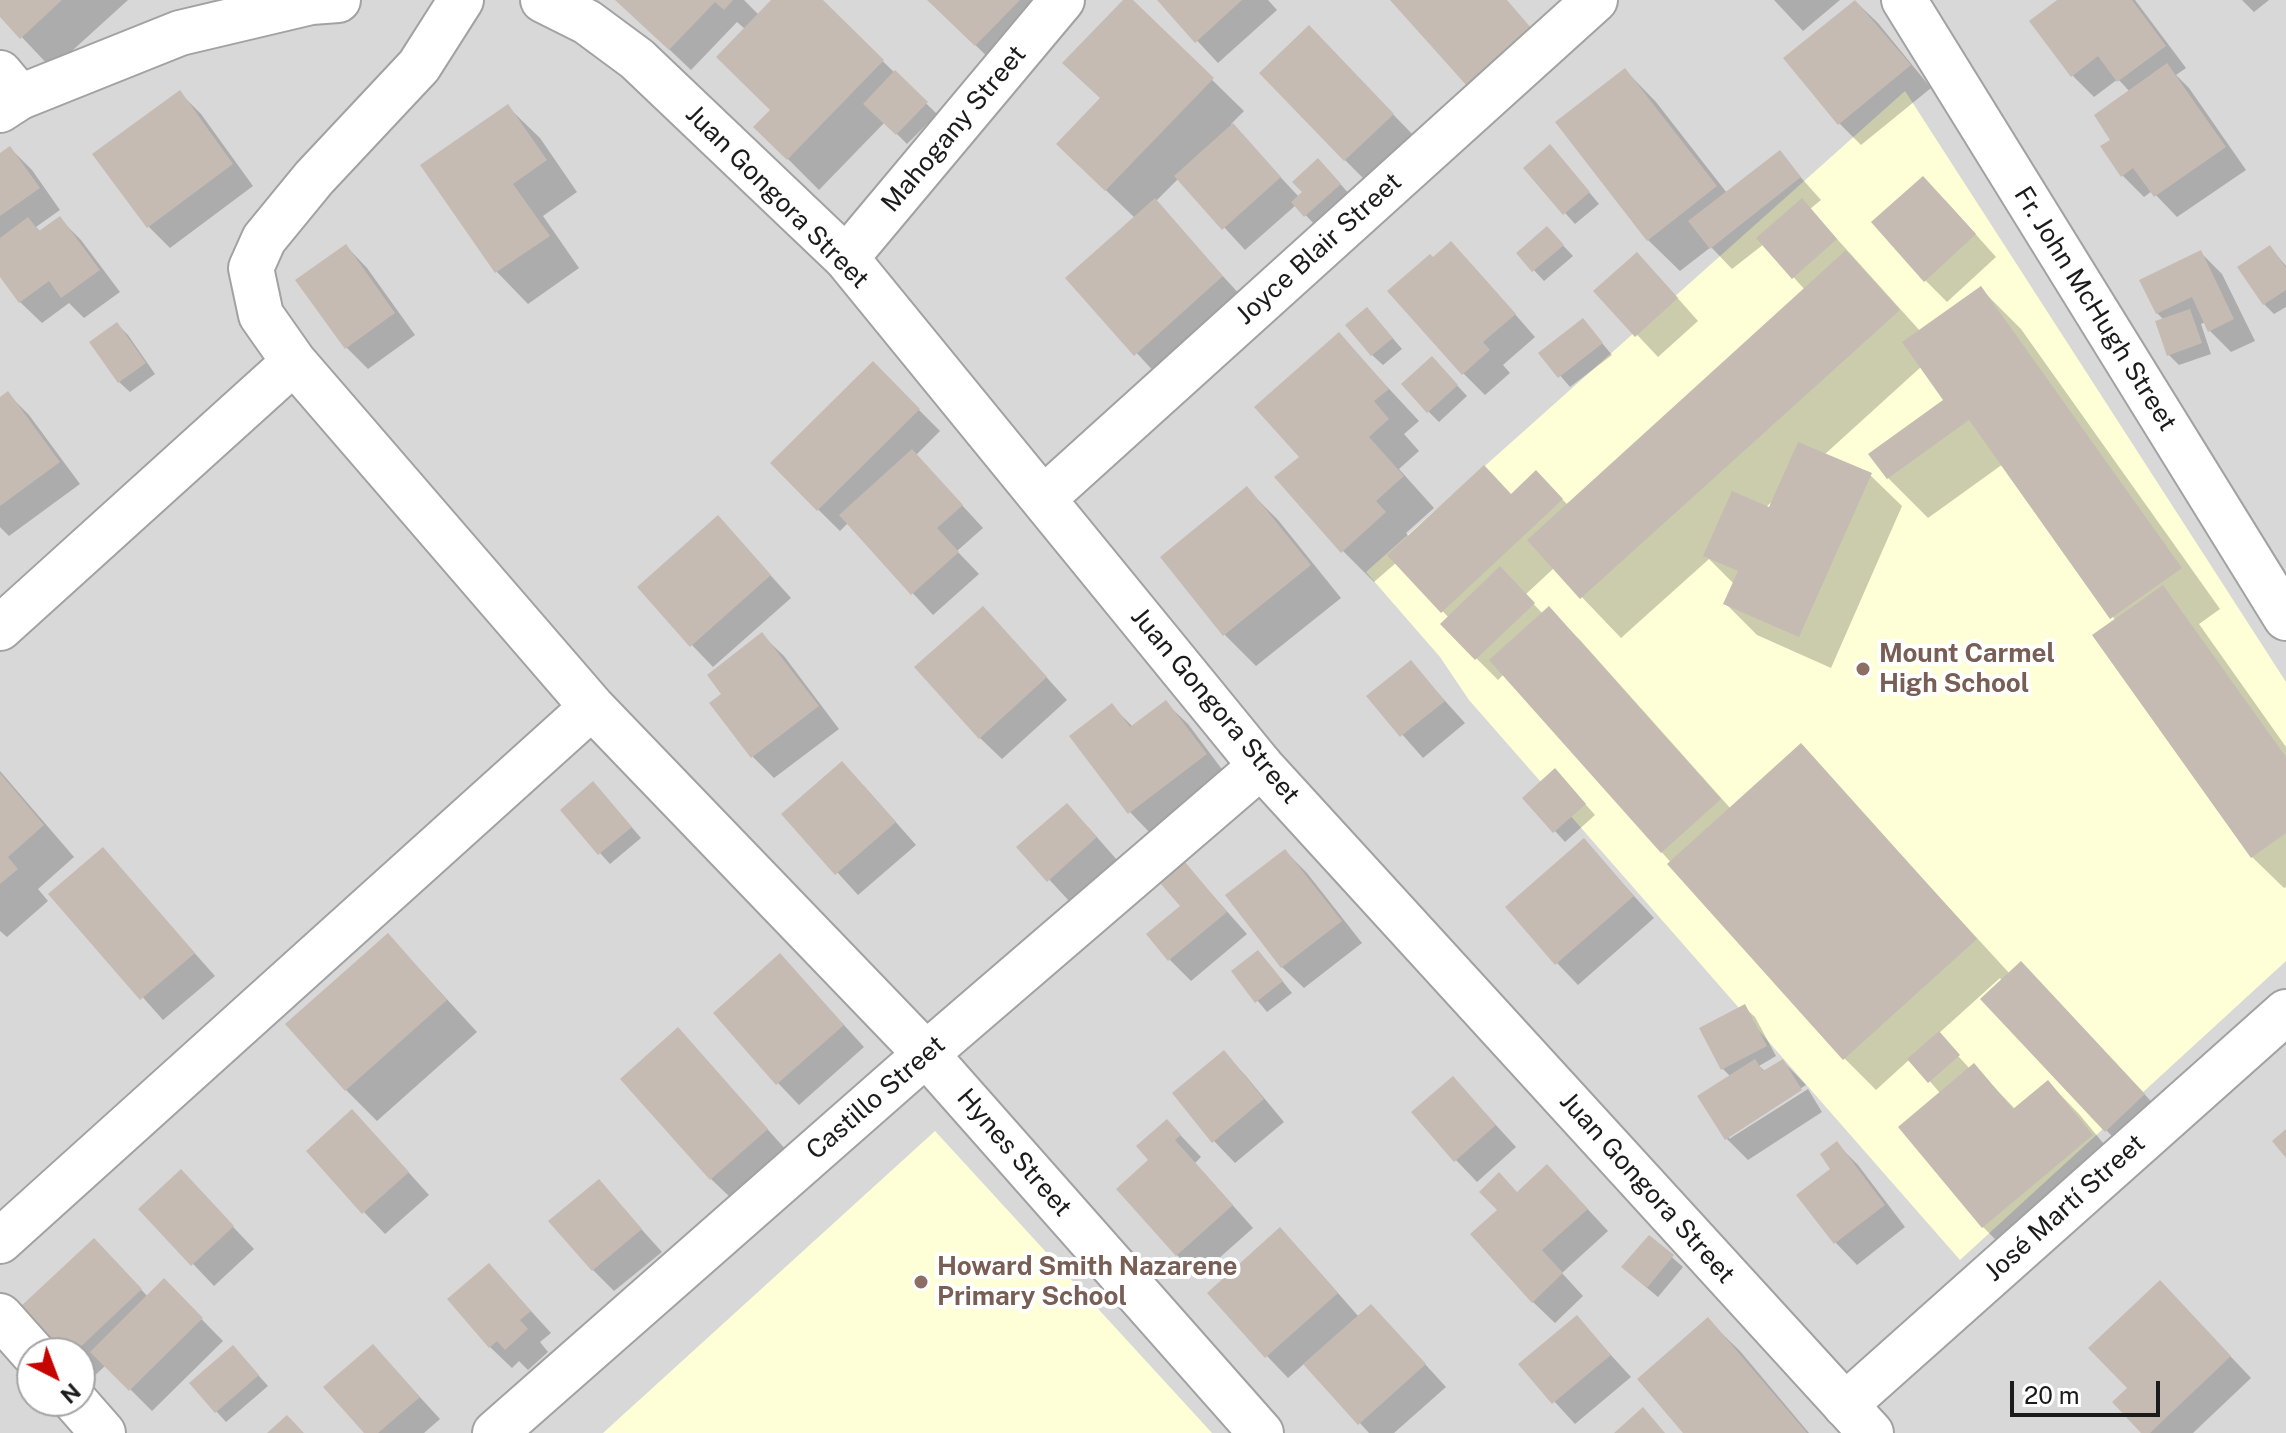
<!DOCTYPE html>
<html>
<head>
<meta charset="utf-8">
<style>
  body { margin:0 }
  #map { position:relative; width:2286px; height:1433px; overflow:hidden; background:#ede9e0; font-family:"Public Sans",sans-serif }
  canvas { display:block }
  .north { position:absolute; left:16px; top:1337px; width:80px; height:80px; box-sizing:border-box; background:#fff; border:2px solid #a4a4a4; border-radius:50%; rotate:138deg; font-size:22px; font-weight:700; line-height:32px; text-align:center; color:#1b1b1b }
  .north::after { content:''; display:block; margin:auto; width:28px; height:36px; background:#c60500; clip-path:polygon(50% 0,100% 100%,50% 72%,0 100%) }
  .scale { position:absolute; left:2010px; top:1381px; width:150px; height:36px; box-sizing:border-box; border:4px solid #1b1b1b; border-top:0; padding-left:10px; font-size:24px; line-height:28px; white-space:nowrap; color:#1b1b1b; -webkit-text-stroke:6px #fff; paint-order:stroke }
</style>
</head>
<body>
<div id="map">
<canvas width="2286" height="1433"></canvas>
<div class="north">N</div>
<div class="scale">20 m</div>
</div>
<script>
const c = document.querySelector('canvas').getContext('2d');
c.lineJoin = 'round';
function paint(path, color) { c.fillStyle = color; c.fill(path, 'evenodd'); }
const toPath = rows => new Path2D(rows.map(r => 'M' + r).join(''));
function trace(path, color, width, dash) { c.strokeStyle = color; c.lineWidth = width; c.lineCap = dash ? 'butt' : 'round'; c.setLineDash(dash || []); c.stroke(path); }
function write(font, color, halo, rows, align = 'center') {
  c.font = font + ' "Public Sans",sans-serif'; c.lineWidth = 8; c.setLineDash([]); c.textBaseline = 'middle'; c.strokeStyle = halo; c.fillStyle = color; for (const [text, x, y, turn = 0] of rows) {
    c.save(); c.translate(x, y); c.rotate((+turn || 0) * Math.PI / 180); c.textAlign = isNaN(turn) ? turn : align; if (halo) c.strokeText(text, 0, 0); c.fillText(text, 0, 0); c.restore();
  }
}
paint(toPath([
  [0,0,2286,0,2286,1433,0,1433],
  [32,1353,80,1353,80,1401,32,1401]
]), '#d9d8d8');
paint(toPath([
  [1905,91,2286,682,2286,961,1960,1260,1469,700,1440,657,1366,572],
  [935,1131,1212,1433,603,1433]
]), '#feffd7');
paint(toPath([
  [0,0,128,0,52,69,0,14],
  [617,0,744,0,759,15,774,0,820,0,937,114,907,144,885,122,819,190,756,127,772,110,745,29,737,22,691,70],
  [929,0,1049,0,997,66],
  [1125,0,1130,0,1244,111,1231,124,1299,197,1329,171,1350,195,1316,226,1296,205,1245,250,1179,178,1155,202,1253,309,1167,386,1068,278,1135,218,1090,175,1102,99],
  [1159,0,1268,0,1277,10,1218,63],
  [1774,0,1840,0,1803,31],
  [2060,0,2135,0,2186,68,2176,75,2189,88,2246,170,2177,217,2152,191,2144,197,2123,176,2113,140,2130,92,2118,79,2094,97,2072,75],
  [2242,0,2269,0,2254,12],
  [1856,2,1878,23,1931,88,1861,145,1840,124,1786,59],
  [1330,49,1414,136,1366,181,1345,160],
  [1625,70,1656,102,1727,193,1779,153,1821,200,1810,209,1921,332,1981,289,2021,329,2220,609,2199,624,2286,747,2286,887,2284,888,2252,857,2116,621,2003,464,1928,518,1888,478,1946,400,1922,366,1824,455,1870,475,1902,506,1831,668,1757,635,1726,604,1734,584,1709,559,1621,638,1554,568,1525,595,1543,614,1548,609,1580,640,1731,809,1801,746,2010,974,2052,995,2175,1127,2137,1162,2106,1130,2000,978,1938,1034,1970,1069,1974,1066,2016,1110,2048,1082,2079,1114,2123,1167,2014,1258,1983,1227,1941,1094,1910,1059,1876,1090,1844,1058,1504,674,1498,680,1442,624,1449,618,1397,562,1374,582,1343,551,1302,457,1339,335,1419,421,1404,434,1419,451,1399,469,1434,508,1406,533,1409,537,1512,496,1536,473,1568,505,1805,290,1764,244,1732,269,1711,247,1680,271,1648,240,1557,123],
  [1775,499,1770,510,1765,508],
  [180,93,201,114,253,186,170,248,149,227,95,155],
  [508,107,540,138,577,192,543,216,579,268,528,304,497,272,423,166],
  [10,148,32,170,60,210,36,227,41,232,60,219,81,240,120,292,84,318,69,303,42,323,20,302,0,274,0,155],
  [1560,157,1599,204,1575,224,1525,168],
  [1945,200,1996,257,1947,302,1925,280],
  [1557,239,1573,256,1544,281,1519,254],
  [346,246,367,268,415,335,368,369,347,348,298,281],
  [2270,247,2286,266,2286,307,2274,314,2264,304],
  [2201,253,2222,274,2255,341,2231,352,2210,331,2206,322,2201,324,2211,354,2179,365,2169,355,2164,320,2157,313],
  [1433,260,1472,265,1535,337,1503,365,1510,373,1485,395,1463,373],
  [1658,276,1698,321,1658,357,1596,291],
  [1377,320,1402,349,1383,365,1372,355],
  [1583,320,1612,355,1570,387,1541,353],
  [117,324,128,335,155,374,130,392,119,382],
  [873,364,940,431,916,455,983,528,957,551,979,574,933,615,848,523,840,531,772,464],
  [1443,370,1467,396,1439,422,1428,411],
  [8,394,29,415,80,484,9,536,0,527,0,400],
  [1247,489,1278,520,1341,598,1256,666,1225,635,1162,558],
  [718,517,791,598,713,667,692,645],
  [1004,630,1067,700,1002,759,980,738],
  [762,635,784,656,839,729,774,778,753,757,712,704,724,694],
  [1411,663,1465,723,1423,758,1369,697],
  [1166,703,1188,724,1227,776,1151,834,1130,812,1112,706,1133,727],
  [0,771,74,857,38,889,48,901,7,937,0,931],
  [1565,781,1595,815,1565,842,1525,798],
  [864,786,916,845,858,895,784,814],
  [603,794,641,838,610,864,600,853],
  [1088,827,1117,860,1070,902,1019,847],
  [1584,841,1654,918,1578,985,1557,963],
  [103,850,215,976,163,1020,51,894],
  [1285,851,1307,873,1362,943,1304,988,1282,967],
  [1185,864,1247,934,1191,981,1170,960,1183,906],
  [388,935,477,1032,377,1121,346,1090],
  [780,955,864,1047,799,1105,778,1083],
  [1268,963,1292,993,1267,1012,1233,971],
  [1744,1007,1755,1017,1776,1056,1759,1066,1766,1072,1783,1061,1806,1085,1729,1135,1729,1139,1808,1089,1822,1112,1748,1160,1726,1138,1731,1077,1723,1069],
  [678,1030,788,1152,733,1200,711,1179],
  [1224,1053,1245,1075,1284,1122,1235,1163,1214,1141],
  [1453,1078,1516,1147,1477,1182,1456,1160],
  [1167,1121,1201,1157,1195,1163,1253,1228,1199,1276,1177,1255,1151,1160],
  [373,1133,429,1195,385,1234,364,1212],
  [1837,1144,1858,1165,1905,1227,1857,1265,1836,1243,1799,1195,1833,1169],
  [598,1181,662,1252,614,1291,593,1270],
  [1568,1188,1608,1231,1562,1273,1583,1296,1555,1323,1533,1302,1518,1193],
  [202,1194,254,1249,214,1286,141,1209],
  [1649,1237,1683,1267,1658,1297,1634,1277],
  [1301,1251,1359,1317,1392,1328,1446,1387,1394,1433,1369,1433,1305,1363,1288,1378,1267,1356],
  [116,1262,148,1297,164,1281,223,1341,152,1411,106,1365,90,1380,80,1370,80,1353,64,1353],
  [489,1265,551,1333,540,1342,548,1352,528,1370,519,1361,512,1368,490,1347],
  [2181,1304,2251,1378,2193,1433,2144,1433,2129,1388],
  [1577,1318,1631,1377,1575,1424,1521,1365],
  [1708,1320,1740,1351,1809,1433,1686,1433],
  [373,1346,440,1419,424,1433,367,1433],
  [243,1358,268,1386,226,1422,216,1411]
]), '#0003');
paint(toPath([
  [0,0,62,0,20,39,0,17],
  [615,0,733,0,724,10,715,2,669,50],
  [771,0,823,0,884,60,787,160,753,127,770,110,716,57],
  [927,0,1020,0,975,46],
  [1123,0,1133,0,1214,78,1105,191,1056,144,1100,98,1062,63],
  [1157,0,1242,0,1195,43],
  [1390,0,1507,0,1532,29,1467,86],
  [1855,0,1911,65,1838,125,1783,58],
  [2057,0,2132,0,2166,46,2117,82,2098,56,2071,77,2029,21],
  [1309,25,1394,114,1344,161,1259,73],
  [2167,63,2226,147,2154,197,2133,168,2121,177,2100,146,2110,140,2094,115],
  [1625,68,1717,186,1647,241,1555,122],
  [895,70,928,102,896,135,863,104],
  [180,90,233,164,147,228,92,154],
  [508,104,547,160,513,184,550,236,495,273,420,165],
  [1233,123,1281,177,1222,230,1174,176],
  [1550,144,1590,192,1563,215,1523,168],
  [10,146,40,188,0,216,0,153],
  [1780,150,1801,177,1710,249,1688,221],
  [1318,158,1341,184,1304,217,1291,202,1302,192,1292,182],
  [1923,176,1976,234,1924,282,1871,222],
  [1155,198,1223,276,1134,356,1065,278],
  [1802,198,1837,239,1792,279,1756,238],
  [60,216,100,270,61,298,49,281,19,303,0,277,0,238,28,217,39,231],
  [1547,226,1564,245,1532,272,1516,253],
  [1451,241,1516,314,1483,342,1490,350,1462,375,1387,291,1430,254,1433,257],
  [346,244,395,313,345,349,295,280],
  [2270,245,2286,268,2286,290,2263,305,2237,267],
  [1846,250,1900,310,1580,599,1527,540],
  [2201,250,2234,319,2208,332,2192,297,2156,314,2139,280],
  [1637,252,1678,298,1635,337,1593,291],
  [1981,286,2182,568,2110,619,1969,420,1887,479,1868,454,1943,400,1902,342],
  [1367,307,1393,338,1371,356,1345,325],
  [2190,309,2202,343,2167,356,2155,321],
  [1583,318,1603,343,1558,378,1538,353],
  [117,322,146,363,118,383,89,342],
  [1339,332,1389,389,1374,401,1389,419,1369,437,1404,476,1376,501,1386,512,1341,553,1274,477,1299,457,1254,407],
  [1432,356,1458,385,1427,413,1401,384],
  [873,361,920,409,817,511,770,463],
  [8,391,60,462,0,506,0,397],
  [1798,442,1872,473,1799,637,1723,604,1738,571,1703,556,1732,491,1769,507],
  [912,449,963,505,937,528,959,552,911,595,839,515],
  [1484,465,1511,494,1536,470,1563,499,1441,613,1387,555],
  [1247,486,1311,565,1223,636,1160,557],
  [718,515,771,575,690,647,637,587],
  [1500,566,1535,603,1475,660,1440,624],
  [2163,585,2286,757,2286,833,2251,858,2092,635],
  [983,606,1047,677,979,739,914,667],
  [1549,606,1721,799,1661,853,1489,660],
  [762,632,819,706,751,758,709,703,721,694,707,675],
  [1411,660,1445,701,1400,737,1366,696],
  [1166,700,1207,754,1128,814,1069,736,1112,703,1130,727],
  [1801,743,1977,939,1843,1060,1667,864],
  [842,761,896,822,835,875,781,814],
  [1555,768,1586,804,1553,833,1522,798],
  [0,773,44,825,8,857,18,869,0,884],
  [593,781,632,827,598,855,560,810],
  [1067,803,1097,837,1047,882,1016,847],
  [1584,838,1634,896,1555,965,1505,907],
  [103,847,195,953,140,1000,48,894],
  [1285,849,1342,921,1281,968,1225,895],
  [1185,862,1227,912,1168,961,1146,934,1180,906,1160,883],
  [388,933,447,1000,345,1091,285,1024],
  [1258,950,1283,981,1255,1003,1231,971],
  [780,953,844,1025,776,1085,713,1013],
  [2021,961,2145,1094,2105,1132,1980,999],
  [1745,1004,1767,1046,1721,1070,1699,1028],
  [678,1027,768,1129,710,1180,620,1079],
  [1939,1031,1960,1055,1928,1083,1907,1059],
  [1224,1050,1264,1099,1212,1143,1172,1093],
  [1755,1059,1763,1071,1783,1059,1802,1090,1725,1140,1697,1096],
  [1974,1063,2013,1109,2048,1080,2093,1135,1982,1228,1898,1127],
  [1453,1076,1496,1125,1454,1162,1411,1112],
  [352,1109,409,1172,362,1214,306,1151],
  [1167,1119,1181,1135,1175,1140,1233,1205,1176,1256,1116,1189,1148,1160,1136,1146],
  [2286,1129,2286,1158,2272,1141],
  [1837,1141,1885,1205,1834,1244,1796,1195,1830,1169,1820,1154],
  [1547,1164,1588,1209,1542,1250,1563,1273,1532,1303,1470,1234,1497,1210,1479,1192,1499,1172,1517,1192],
  [181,1169,234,1226,191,1266,138,1209],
  [599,1179,642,1229,592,1271,548,1221],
  [1280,1227,1338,1293,1265,1358,1207,1293],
  [1649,1235,1674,1255,1647,1288,1621,1267],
  [94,1238,142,1289,74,1353,61,1353,19,1308],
  [489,1263,531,1311,520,1320,528,1329,505,1350,497,1341,489,1348,447,1299],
  [164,1278,203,1318,129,1391,90,1352],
  [2160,1280,2231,1356,2150,1433,2141,1433,2112,1402,2127,1388,2088,1348],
  [1371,1304,1426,1364,1358,1425,1303,1364],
  [1577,1315,1611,1355,1552,1404,1518,1364],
  [1708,1317,1807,1433,1683,1433,1637,1379],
  [373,1344,420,1397,378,1433,364,1433,323,1387],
  [233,1345,259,1375,215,1413,189,1383],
  [1643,1407,1665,1433,1614,1433],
  [287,1415,304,1433,267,1433]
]), '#c5bbb3');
const minor = toPath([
  [461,0,419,66,314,178,264,239,251,268,261,315,294,362,592,707,926,1054,1261,1433],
  [1904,0,2286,618],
  [0,73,20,97],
  [846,258,1062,0],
  [1044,498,1595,0],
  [0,628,294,362],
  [0,1241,592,707],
  [0,1316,33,1353],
  [75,1401,103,1433],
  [1845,1405,2286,1012],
  [495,1433,926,1054,1261,766]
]);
const tertiary = toPath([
  [543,0,587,22,637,59,846,258,1261,766,1871,1433],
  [0,110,20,97,180,33,311,2,338,0]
]);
trace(minor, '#a2a2a2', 48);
trace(tertiary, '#a2a2a2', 48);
trace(minor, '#fff', 44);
trace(tertiary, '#fff', 44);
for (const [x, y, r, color] of [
  [1863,669,8,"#8d6e63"],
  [921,1282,8,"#8d6e63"]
]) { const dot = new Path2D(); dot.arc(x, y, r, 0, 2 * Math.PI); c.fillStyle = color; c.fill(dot); trace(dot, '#fff', 3); }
write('26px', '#1b1b1b', '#fff', [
  ["Mahogany Street",954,129,-50],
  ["Juan Gongora Street",777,197,45],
  ["Joyce Blair Street",1319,249,-42],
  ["Fr. John McHugh Street",2095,309,58],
  ["Juan Gongora Street",1215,706,50],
  ["Castillo Street",876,1098,-41],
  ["Hynes Street",1014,1153,49],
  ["Juan Gongora Street",1647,1188,48],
  ["José Martí Street",2065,1208,-42]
]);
write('bold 26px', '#785e54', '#fff', [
  ["Mount Carmel",1879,654],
  ["High School",1879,684],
  ["Howard Smith Nazarene",937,1267],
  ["Primary School",937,1297]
], 'left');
</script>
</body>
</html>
